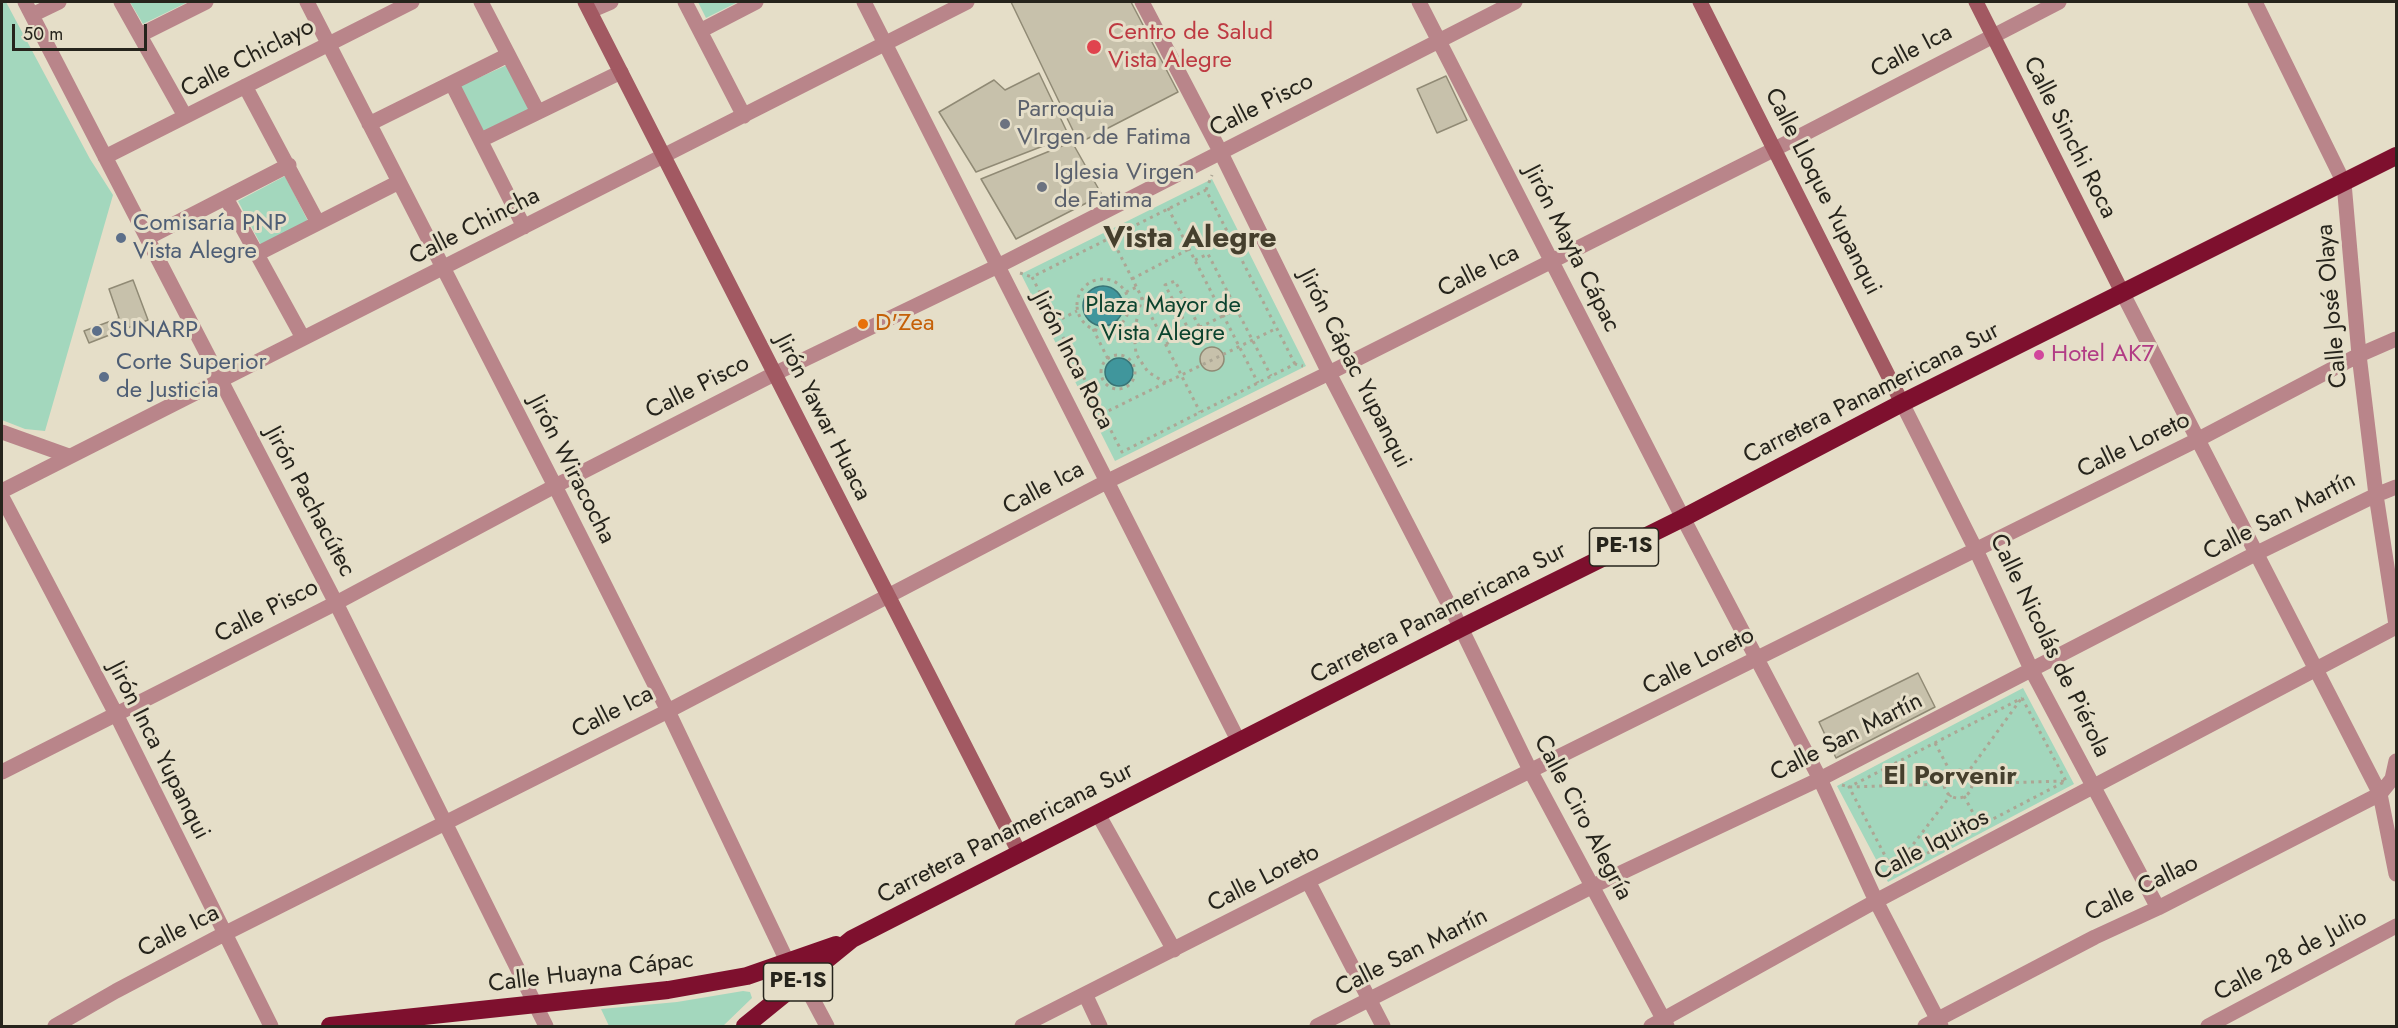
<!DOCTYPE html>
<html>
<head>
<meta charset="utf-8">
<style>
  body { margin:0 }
  #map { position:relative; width:2398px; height:1028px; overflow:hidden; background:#e5dec8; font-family:Jost,sans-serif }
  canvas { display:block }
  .frame { position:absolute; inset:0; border:3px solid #26241c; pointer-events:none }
  .scale { position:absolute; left:12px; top:24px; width:135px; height:27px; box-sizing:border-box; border:3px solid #26241c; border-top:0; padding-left:8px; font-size:18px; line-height:21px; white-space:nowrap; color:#26241c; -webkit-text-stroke:4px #e5dec8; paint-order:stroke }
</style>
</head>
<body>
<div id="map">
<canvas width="2398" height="1028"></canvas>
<div class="frame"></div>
<div class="scale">50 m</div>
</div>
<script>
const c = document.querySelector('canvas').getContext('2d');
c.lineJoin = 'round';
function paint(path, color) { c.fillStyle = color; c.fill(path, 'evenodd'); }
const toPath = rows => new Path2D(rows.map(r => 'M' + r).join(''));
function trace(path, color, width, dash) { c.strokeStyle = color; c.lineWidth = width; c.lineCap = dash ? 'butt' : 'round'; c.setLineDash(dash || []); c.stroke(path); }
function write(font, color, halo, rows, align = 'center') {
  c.font = font + ' Jost,sans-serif'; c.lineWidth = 6; c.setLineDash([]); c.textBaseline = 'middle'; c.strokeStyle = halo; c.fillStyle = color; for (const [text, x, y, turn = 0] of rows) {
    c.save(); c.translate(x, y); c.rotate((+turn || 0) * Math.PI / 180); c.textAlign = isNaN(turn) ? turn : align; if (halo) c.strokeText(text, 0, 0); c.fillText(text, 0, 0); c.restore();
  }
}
paint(toPath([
  [2,2,6,2,90,159,113,195,45,431,25,429,2,420],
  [130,2,188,2,143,24],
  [698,2,738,2,706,18],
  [507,65,531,109,483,132,460,86],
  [285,176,309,223,261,245,238,201],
  [1212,179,1306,366,1115,461,1021,274],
  [2023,688,2074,784,1888,882,1837,786],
  [743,991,750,992,752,998,723,1026,609,1026,601,1009,677,1002]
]), '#a3d7bd');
const water = toPath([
  '1083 306a20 20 0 1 1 40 0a20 20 0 1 1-40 0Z',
  '1105 372a14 14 0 1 1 28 0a14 14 0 1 1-28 0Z'
]);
paint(water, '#40969c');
trace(water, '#387476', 1.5);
const building = toPath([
  [1011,2,1131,2,1178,92,1079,143,1011,2],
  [1039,73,1069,136,976,172,939,112,994,80,1005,90,1039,73],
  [1446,76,1467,120,1437,133,1417,89,1446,76],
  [1072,142,1102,195,1016,239,981,179,1072,142],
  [133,280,148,320,89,343,84,331,119,318,109,289,133,280],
  '1200 359a12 12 0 1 1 24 0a12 12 0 1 1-24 0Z',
  [1918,673,1935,707,1836,758,1819,722,1918,673]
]);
paint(building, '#c7c1ab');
trace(building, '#908a75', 1.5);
trace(toPath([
  [1206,190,1212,175],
  [1168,208,1258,383],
  [1111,237,1200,412],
  [1195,260,1208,254,1271,376],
  [1020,273,1032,277],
  '1077 305a26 26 0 1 1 52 0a26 26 0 1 1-52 0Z',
  [1132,279,1189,249],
  [1126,292,1137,287],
  [1142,297,1134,332,1136,354,1148,372,1166,383],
  [1055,322,1077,311],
  [1093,329,1108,359],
  [1190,332,1165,285,1175,281,1200,328],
  [1166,344,1237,309],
  '1101 372a17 17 0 1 1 34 0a17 17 0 1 1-34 0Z',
  [1295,364,1206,190,1032,277,1122,452,1295,364,1303,366],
  [1102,414,1277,328],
  [2022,698,2066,781,1893,871,1849,787,2022,698],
  [1935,743,1951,773],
  '1944 784a14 14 0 1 1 28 0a14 14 0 1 1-28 0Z',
  [1966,775,2021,699],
  [1971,784,2065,781],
  [1842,785,1849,787,1944,784],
  [1964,796,1980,826],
  [1895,868,1951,795]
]), '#aca694', 3, [3, 4.5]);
trace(toPath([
  [25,2,336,603,546,1026],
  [121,2,185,116],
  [307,2,555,486,668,711,788,963],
  [481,2,538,112],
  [685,2,744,116],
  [864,2,1239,742],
  [1142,2,1221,153,1329,373,1461,628,1531,772,1667,1026],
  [1419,2,1683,518,1820,779,1876,901,1941,1026],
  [2255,2,2344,183,2359,355,2376,495,2396,625],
  [590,11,611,2],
  [32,15,59,2],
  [700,31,756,2],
  [140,35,206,2],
  [452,84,524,227],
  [245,86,318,223],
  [369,124,508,55],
  [481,140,621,72],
  [105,157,412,2],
  [226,198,303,338],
  [147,238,289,165],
  [257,254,399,182],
  [2123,294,2380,794,2396,874],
  [1902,403,1976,550,2031,669,2158,908],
  [2,432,69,456],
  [2,491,967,2],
  [2,497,116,714,271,1026],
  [2,772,336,603,555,486,774,374,998,266,1515,2],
  [1098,814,1174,950],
  [1308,881,1383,1026],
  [802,979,827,1026],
  [1085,994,1100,1026],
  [55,1026,116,991,224,934,668,711,1108,481,1329,373,1775,149,2059,2],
  [1022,1026,1308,881,2197,440,2359,355,2396,339],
  [1317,1026,1593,886,1820,779,2255,554,2376,495,2396,487],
  [1651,1026,1876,901,2396,627],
  [1925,1026,2095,937,2158,908,2380,794,2392,779,2396,761],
  [2208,1026,2396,926]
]), '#b9858a', 15);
trace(toPath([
  [585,2,1020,854],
  [1700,2,1902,403],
  [1976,2,2123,294]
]), '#a25962', 15);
trace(toPath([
  [330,1026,668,990,747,976,836,945],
  [745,1026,852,939,1461,628,1683,518,1902,403,2396,156]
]), '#7e102e', 18);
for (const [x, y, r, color] of [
  [1094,47,8,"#e0444e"],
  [1005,124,6,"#6b7280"],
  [1042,187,6,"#6b7280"],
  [121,238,6,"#5c6f8a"],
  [863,324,6,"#e8710a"],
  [97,331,6,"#5c6f8a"],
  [2039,355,6,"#d1479c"],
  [104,377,6,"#5c6f8a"]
]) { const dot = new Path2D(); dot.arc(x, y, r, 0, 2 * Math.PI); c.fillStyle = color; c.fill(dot); trace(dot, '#e5dec8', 2); }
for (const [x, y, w] of [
  [1624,547,69],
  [798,982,69]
]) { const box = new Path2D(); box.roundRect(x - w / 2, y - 19, w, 38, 4.5); c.fillStyle = '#e5dec8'; c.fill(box); trace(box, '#26241c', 1.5); }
write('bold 22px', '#26241c', null, [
  ["PE-1S",1624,547],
  ["PE-1S",798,982]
]);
write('24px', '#be3a42', '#e5dec8', [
  ["Centro de Salud",1108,33],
  ["Vista Alegre",1108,61]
], 'left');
write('24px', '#26241c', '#e5dec8', [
  ["Calle Ica",1912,52,-28],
  ["Calle Chiclayo",248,59,-27],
  ["Calle Pisco",1262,106,-27],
  ["Calle Sinchi Roca",2069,138,63],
  ["Calle Lloque Yupanqui",1822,192,63],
  ["Calle Chincha",475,227,-27],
  ["Jirón Mayta Cápac",1571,249,63],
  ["Calle Ica",1479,272,-27],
  ["Calle José Olaya",2333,306,-95],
  ["Jirón Inca Roca",1072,361,63],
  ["Jirón Cápac Yupanqui",1354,369,63],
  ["Calle Pisco",698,388,-27],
  ["Carretera Panamericana Sur",1872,394,-27],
  ["Jirón Yawar Huaca",822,418,63],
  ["Calle Loreto",2134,446,-26],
  ["Jirón Wiracocha",571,470,63],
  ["Calle Ica",1044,489,-28],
  ["Jirón Pachacútec",309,502,62],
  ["Calle San Martín",2280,517,-27],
  ["Calle Pisco",267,612,-27],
  ["Carretera Panamericana Sur",1439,614,-27],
  ["Calle Nicolás de Piérola",2049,646,64],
  ["Calle Loreto",1699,662,-27],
  ["Calle Ica",613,713,-27],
  ["Calle San Martín",1847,738,-27],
  ["Jirón Inca Yupanqui",158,751,63],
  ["Calle Ciro Alegría",1582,818,62],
  ["Carretera Panamericana Sur",1006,834,-27],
  ["Calle Iquitos",1932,846,-28],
  ["Calle Loreto",1264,879,-27],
  ["Calle Callao",2142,889,-26],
  ["Calle Ica",179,932,-27],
  ["Calle San Martín",1412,953,-27],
  ["Calle 28 de Julio",2291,956,-28],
  ["Calle Huayna Cápac",591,973,-7]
]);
write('24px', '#5b616d', '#e5dec8', [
  ["Parroquia",1017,110],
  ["VIrgen de Fatima",1017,138],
  ["Iglesia Virgen",1054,173],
  ["de Fatima",1054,201]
], 'left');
write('24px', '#4e5e75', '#e5dec8', [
  ["Comisaría PNP",133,224],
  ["Vista Alegre",133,252],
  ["SUNARP",109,331],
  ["Corte Superior",116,363],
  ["de Justicia",116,391]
], 'left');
write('24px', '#0b432e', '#e5dec8', [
  ["Plaza Mayor de",1163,306],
  ["Vista Alegre",1163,334]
]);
write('24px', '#c56008', '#e5dec8', [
  ["D'Zea",875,324]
], 'left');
write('24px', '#b23c85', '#e5dec8', [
  ["Hotel AK7",2051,355]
], 'left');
write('bold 26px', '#453f2d', '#e5dec8', [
  ["El Porvenir",1950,778]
]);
write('bold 30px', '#453f2d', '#e5dec8', [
  ["Vista Alegre",1190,240]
]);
</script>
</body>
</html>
